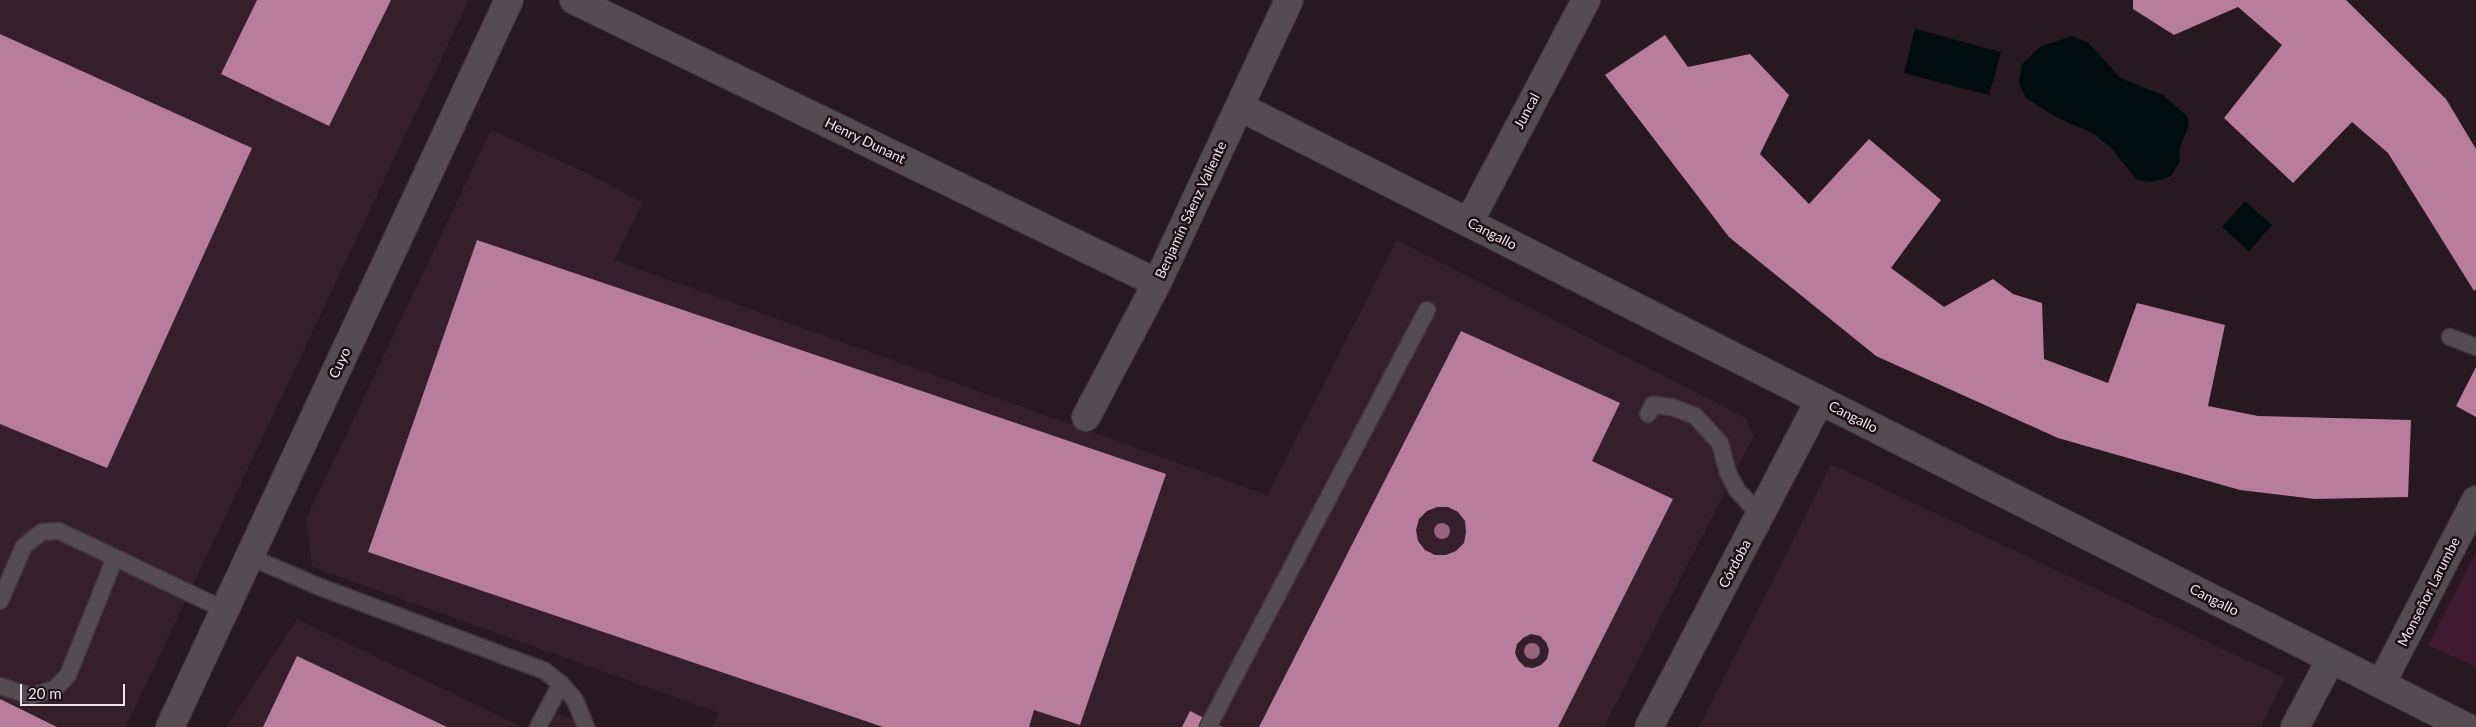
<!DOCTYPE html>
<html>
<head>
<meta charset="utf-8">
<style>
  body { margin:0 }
  #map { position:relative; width:2476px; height:727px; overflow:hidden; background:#281820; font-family:Lato,sans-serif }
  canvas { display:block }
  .scale { position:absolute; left:20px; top:684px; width:105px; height:22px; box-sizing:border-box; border:2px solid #f0e4e9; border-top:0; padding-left:6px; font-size:15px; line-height:18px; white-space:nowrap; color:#f0e4e9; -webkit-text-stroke:4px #1e0f16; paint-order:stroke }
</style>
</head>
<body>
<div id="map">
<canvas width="2476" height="727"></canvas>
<div class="scale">20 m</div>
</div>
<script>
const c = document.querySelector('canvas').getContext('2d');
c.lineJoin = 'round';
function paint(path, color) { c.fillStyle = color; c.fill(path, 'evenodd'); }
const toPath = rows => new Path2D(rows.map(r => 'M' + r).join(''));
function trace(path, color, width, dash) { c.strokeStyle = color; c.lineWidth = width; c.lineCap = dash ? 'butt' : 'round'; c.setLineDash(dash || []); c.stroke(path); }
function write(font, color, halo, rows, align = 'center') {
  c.font = font + ' Lato,sans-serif'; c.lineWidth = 5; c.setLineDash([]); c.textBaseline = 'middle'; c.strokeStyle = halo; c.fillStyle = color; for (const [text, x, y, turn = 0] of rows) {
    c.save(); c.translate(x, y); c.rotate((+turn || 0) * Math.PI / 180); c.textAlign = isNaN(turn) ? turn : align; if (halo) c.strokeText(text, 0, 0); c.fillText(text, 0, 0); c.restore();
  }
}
paint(toPath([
  [0,0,469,0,126,727,0,727],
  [491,130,585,172,643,203,614,260,1267,495,1397,240,1746,418,1754,436,1604,727,712,727,719,713,312,567,306,519],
  [1831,464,2285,678,2261,727,1699,727],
  [297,619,523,727,226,727],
  [544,710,595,727,537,727]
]), '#351f2a');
paint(toPath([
  [2476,552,2476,667,2428,645]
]), '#401a2e');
paint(toPath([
  [1915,29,2001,52,1989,95,1904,73],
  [2072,36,2089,43,2120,78,2163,95,2187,116,2189,125,2179,150,2180,161,2171,176,2152,182,2137,180,2110,147,2094,134,2056,117,2026,98,2019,83,2022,64,2040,47],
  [2245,201,2272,225,2249,251,2222,227]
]), '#000d0e');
paint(toPath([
  [257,0,391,0,329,126,221,74],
  [2133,0,2346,0,2446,99,2476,149,2476,289,2474,291,2388,153,2352,122,2293,183,2224,118,2282,45,2238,7,2174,35,2133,9],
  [0,34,252,148,107,468,0,424],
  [1665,35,1688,67,1750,54,1789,95,1760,154,1809,204,1869,139,1941,200,1891,268,1944,307,1993,279,2013,294,2042,303,2044,359,2108,383,2137,303,2225,325,2208,406,2258,416,2411,420,2408,497,2315,499,2240,490,2058,438,1876,356,1729,237,1605,75],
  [477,240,1166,474,1080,725,1034,710,1029,727,883,727,368,552],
  [1461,331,1620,403,1592,461,1673,499,1558,727,1259,727],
  [1437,507,1448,507,1458,512,1465,521,1466,532,1464,543,1456,551,1446,555,1435,555,1425,550,1418,541,1416,530,1419,519,1427,511],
  [1531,634,1540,636,1546,642,1549,650,1547,659,1541,665,1533,668,1525,667,1518,660,1515,653,1517,644,1523,638],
  [2476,367,2476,417,2456,406],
  [297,656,447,727,263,727],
  [0,699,57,727,0,727],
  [1190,711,1222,727,1182,727]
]), '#b77d9a');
const service = toPath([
  [2450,337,2476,347],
  [1648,414,1653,405,1672,407,1695,416,1720,443,1728,473,1737,490,1760,515],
  [250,557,320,587,545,671,561,684,575,700,586,727],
  [0,601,24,546,42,532,59,531,225,610],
  [0,686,31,696,55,689,68,675,115,558],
  [538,727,561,684],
  [1208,727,1427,310]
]);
const minor = toPath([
  [574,0,1157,283],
  [1240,107,2466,727],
  [1469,222,1586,0],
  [1086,417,1157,283,1289,0],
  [2381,684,2476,500],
  [170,727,509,0],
  [1649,727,1820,400],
  [2295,727,2331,659]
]);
trace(service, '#44353c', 19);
trace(minor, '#44353c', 30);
trace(service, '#544c50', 16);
trace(minor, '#544c50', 28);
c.fillStyle = '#98637e';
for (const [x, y] of [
  [1442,531],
  [1532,651]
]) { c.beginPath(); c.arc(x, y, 8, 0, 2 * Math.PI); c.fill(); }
write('14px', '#f0e4e9', '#1e0f16', [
  ["Juncal",1527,111,-62],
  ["Henry Dunant",865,141,26],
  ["Benjamín Sáenz Valiente",1191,210,-65],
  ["Cangallo",1492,234,27],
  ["Cuyo",340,363,-65],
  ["Cangallo",1853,417,27],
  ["Córdoba",1735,564,-62],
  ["Monseñor Larumbe",2429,592,-63],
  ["Cangallo",2214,600,27]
]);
</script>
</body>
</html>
